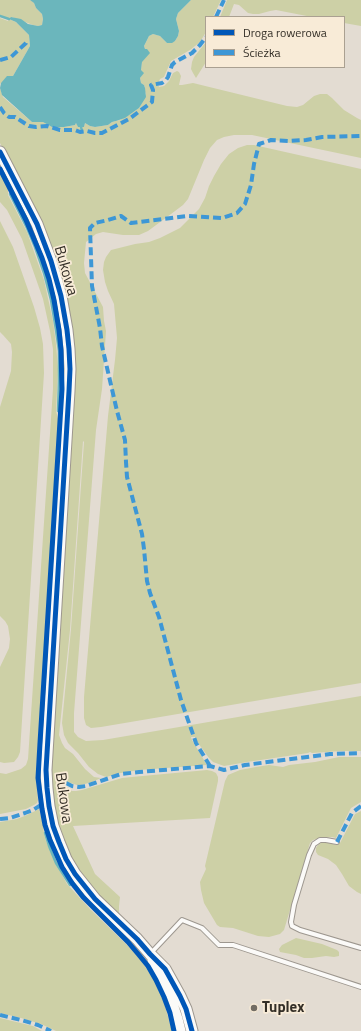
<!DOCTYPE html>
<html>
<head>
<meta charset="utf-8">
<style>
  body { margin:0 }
  #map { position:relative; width:361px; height:1031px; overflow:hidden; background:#e3dcd2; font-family:"Titillium Web",sans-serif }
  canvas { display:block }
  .legend { position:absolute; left:205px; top:16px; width:140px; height:52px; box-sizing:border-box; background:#f8ebd7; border:1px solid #aaa091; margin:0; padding:5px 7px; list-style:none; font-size:12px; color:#342f27 }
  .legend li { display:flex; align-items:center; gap:8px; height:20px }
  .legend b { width:20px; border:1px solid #aaa091 }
</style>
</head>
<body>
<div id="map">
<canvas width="361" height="1031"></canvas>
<ul class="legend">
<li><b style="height:5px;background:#0057b8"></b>Droga rowerowa</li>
<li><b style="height:5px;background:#3d97d6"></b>Ścieżka</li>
</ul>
</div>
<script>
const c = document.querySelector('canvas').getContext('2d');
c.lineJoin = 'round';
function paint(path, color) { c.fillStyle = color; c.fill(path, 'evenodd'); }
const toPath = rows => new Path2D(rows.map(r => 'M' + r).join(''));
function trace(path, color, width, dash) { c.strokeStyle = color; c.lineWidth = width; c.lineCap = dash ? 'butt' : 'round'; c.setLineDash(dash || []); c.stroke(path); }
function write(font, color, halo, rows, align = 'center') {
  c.font = font + ' "Titillium Web",sans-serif'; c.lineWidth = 3.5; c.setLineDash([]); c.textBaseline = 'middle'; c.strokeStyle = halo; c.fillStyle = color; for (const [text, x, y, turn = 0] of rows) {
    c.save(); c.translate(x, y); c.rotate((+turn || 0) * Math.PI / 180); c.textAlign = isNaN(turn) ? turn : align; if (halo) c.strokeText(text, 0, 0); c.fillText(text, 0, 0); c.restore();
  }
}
paint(toPath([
  [0,0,30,0,32,1,34,3,36,8,42,14,43,19,42,25,38,26,33,25,12,17,9,19,0,15],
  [191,0,221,0,213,17,206,17,206,32,200,42,190,50,171,61,164,77,160,79,158,84,159,87,164,86,169,81,173,73,177,71,179,72,181,76,179,85,182,85,193,83,287,106,297,107,303,105,314,96,320,94,327,94,332,98,344,110,357,118,361,120,361,158,252,135,234,135,224,137,217,140,210,148,204,160,188,199,183,205,171,214,148,231,139,235,123,235,103,232,96,234,86,242,84,263,85,273,103,307,104,321,106,331,102,389,96,430,74,713,74,732,78,737,86,741,103,740,361,696,361,751,341,751,312,753,310,752,308,753,247,762,224,766,213,762,209,758,198,743,195,737,191,737,192,740,207,765,139,770,121,773,110,776,106,777,98,774,89,767,78,753,68,743,64,735,62,723,71,629,84,442,83,441,70,630,59,735,62,743,65,748,73,754,85,769,94,777,101,778,92,782,81,785,77,785,67,782,62,781,57,775,56,783,58,783,61,787,64,787,72,791,76,791,82,790,122,778,132,777,207,770,212,771,216,773,218,777,218,781,210,818,73,826,95,874,120,897,119,906,119,913,104,901,87,881,70,856,65,843,56,815,52,794,51,766,72,340,33,206,0,143,0,88,3,97,32,122,43,122,52,127,64,127,75,125,76,123,77,124,78,127,84,127,85,123,90,126,95,127,108,125,112,122,120,120,132,113,139,108,146,94,145,92,145,88,144,85,141,83,140,78,142,75,141,70,142,61,147,55,144,46,149,36,153,34,160,36,167,43,175,41,178,36,179,31,176,19,178,13],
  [227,0,361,0,361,26,344,23,344,17,312,17,276,10,270,11,259,14,253,14,248,13,239,5,234,4,229,17,220,17],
  [0,18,8,21,9,19,16,22,29,35,30,46,13,76,9,76,0,84],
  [206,42,206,62,196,78,193,73,191,69,192,62,194,57],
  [247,145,254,145,361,169,361,683,101,727,91,728,86,725,84,718,84,697,108,416,115,360,117,338,114,304,108,291,105,282,103,270,104,262,106,257,111,250,135,244,149,242,160,238,180,228,199,209,205,198,209,186,214,176,221,164,229,154,238,148],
  [0,173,8,189,8,195,27,232,44,280,53,321,56,344,58,369,56,411,59,422,36,774,38,800,37,803,34,805,26,809,0,814,0,773,6,774,21,769,26,765,28,759,53,389,53,349,50,331,43,299,22,239,7,210,0,202],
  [0,221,13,247,34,307,40,328,43,344,44,373,20,752,18,757,14,762,4,763,0,762,0,667,9,648,10,639,8,626,5,621,0,616,0,407,11,371,12,352,11,344,3,335,0,332],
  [339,757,361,757,361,802,351,808,336,838,332,837,320,838,313,840,310,843,284,930,280,934,269,937,258,936,233,928,220,927,217,925,204,903,201,890,200,882,206,869,205,866,225,781,228,775,240,770,256,767,269,765,283,767,289,765,315,762],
  [39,809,43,825,44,834,46,841,55,862,67,884,90,909,127,945,140,959,153,978,164,1002,172,1031,56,1031,41,1024,21,1018,0,1013,0,822,17,819,27,815],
  [361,811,361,894,357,892,349,886,342,874,336,865,328,859,318,855,316,852,316,848,318,845,321,843,326,842,336,845,340,843,355,814],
  [296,938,322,944,337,950,339,952,339,956,334,957,326,956,312,958,304,958,296,955,280,952,279,949,282,945],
  [0,1018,33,1026,42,1031,0,1031]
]), '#cdd0a6');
paint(toPath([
  [30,0,191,0,178,13,176,19,179,31,178,36,175,41,172,43,167,43,160,36,153,34,149,36,144,46,145,49,147,49,150,53,142,62,141,70,144,73,140,78,141,83,144,85,145,88,146,97,139,108,125,118,116,121,112,122,108,125,95,127,90,126,85,123,84,127,78,127,76,123,75,125,64,127,52,127,43,122,32,122,2,95,0,88,1,83,7,76,13,76,30,46,29,35,16,22,9,19,11,17,21,19,28,24,38,26,42,25,43,19,42,14,36,8,34,3]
]), '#6bb6bc');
trace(toPath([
  [0,16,9,19],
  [81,127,82,131],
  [10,194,27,228,35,247,44,273,51,300,56,330,59,351,59,381,58,411],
  [45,833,49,846,56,863,70,885]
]), '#6bb6bc', 2.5);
const lane = toPath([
  [337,842,326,840,320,840,314,844,309,855,294,905,291,922,292,926,300,930,361,948],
  [151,953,182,920,202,928,219,945,233,945,361,987]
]);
const secondary = toPath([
  [0,152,37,224,51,261,61,296,67,330,69,349,70,369,69,391,46,770,47,788,49,806,53,826,59,842,66,859,75,874,95,899,137,939,150,954,165,969,180,996,186,1009,192,1031],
  [153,960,171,1001,177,1019,180,1031]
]);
trace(lane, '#9d978f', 6);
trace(secondary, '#9d978f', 13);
trace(lane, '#fbfaf8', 4);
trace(secondary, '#fbfaf8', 11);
trace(toPath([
  [216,17,224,0],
  [0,60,11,57,26,43,27,39],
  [0,107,4,113,9,117,15,117,29,126,36,127,47,126,60,130,75,130,80,132,87,131,95,133,102,133,129,119,152,102,153,90,151,85,162,83,166,80,168,77,172,65,175,62,192,53,200,45,206,37],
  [210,766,196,743,181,700,159,617,150,593,147,581,144,549,142,534,127,477,126,462,125,440,117,411,102,346,100,328,92,286,90,228,95,223,108,220,121,216,131,223,188,216,222,218,237,213,245,204,251,185,254,164,259,144,271,140,289,141,306,140,322,137,361,136],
  [66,783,72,786,79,787,86,786,121,774,139,772,210,766,224,770,245,765,330,754,361,753],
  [0,819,10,818,25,813,33,810,41,805],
  [337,842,352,813,361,806],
  [0,1015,21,1020,38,1025,51,1031]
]), '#3d97d6', 4, [8, 4]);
trace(toPath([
  [0,152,37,224,51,261,61,296,67,330,69,349,70,369,69,391,46,770,47,788,49,806,53,826,59,842,66,859,75,874,95,899,137,939,150,954,165,969,180,996,186,1009,192,1031],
  [0,169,26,220,42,258,49,279,54,300,59,330,61,350,62,389,40,743,38,778,42,809,45,825,50,840,62,867,72,883,83,897,128,942,139,955,148,966,156,980,164,997,170,1013,174,1031]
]), '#0057b8', 5);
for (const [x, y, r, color] of [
  [254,1008,4,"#716c63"]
]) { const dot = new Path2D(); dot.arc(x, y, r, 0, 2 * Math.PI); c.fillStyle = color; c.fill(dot); trace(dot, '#f8ebd7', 1.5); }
write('15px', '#342f27', '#f8ebd7', [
  ["Bukowa",65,271,74],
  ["Bukowa",63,798,82]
]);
write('bold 15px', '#342f27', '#f8ebd7', [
  ["Tuplex",262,1008]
], 'left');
</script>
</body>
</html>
